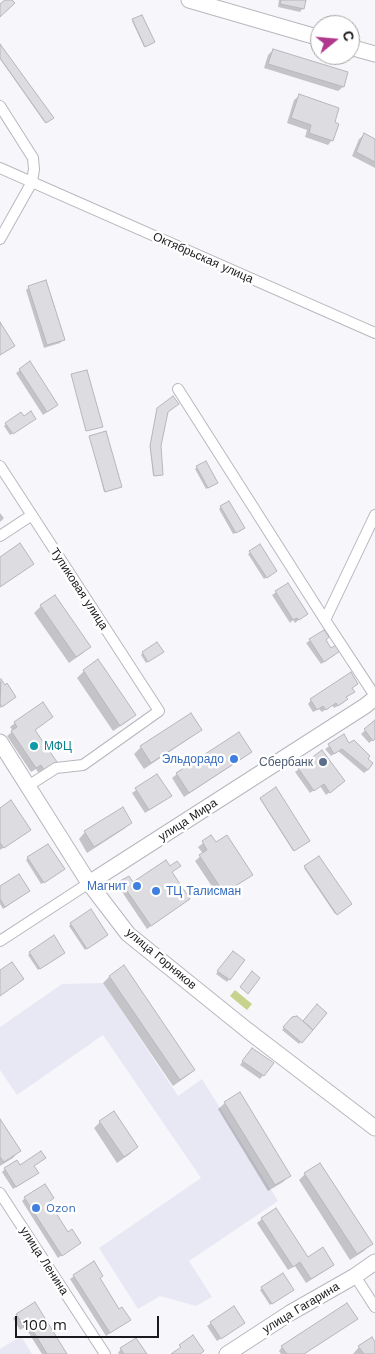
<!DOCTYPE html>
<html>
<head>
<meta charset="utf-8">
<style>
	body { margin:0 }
	#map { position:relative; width:375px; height:1354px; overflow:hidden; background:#f6f6fb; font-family:"Work Sans",sans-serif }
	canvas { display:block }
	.north { position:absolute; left:310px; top:15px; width:50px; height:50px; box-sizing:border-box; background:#fff; border:1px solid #a3a3a4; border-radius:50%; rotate:73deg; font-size:14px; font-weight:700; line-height:20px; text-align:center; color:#1a1a1c }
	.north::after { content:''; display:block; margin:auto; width:18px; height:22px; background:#b0388d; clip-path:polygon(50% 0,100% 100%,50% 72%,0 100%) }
	.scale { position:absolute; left:15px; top:1316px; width:144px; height:22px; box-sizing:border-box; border:2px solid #1a1a1c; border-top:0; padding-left:6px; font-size:15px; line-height:18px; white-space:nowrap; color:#1a1a1c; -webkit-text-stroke:4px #fff; paint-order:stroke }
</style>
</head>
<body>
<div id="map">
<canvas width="375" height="1354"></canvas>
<div class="north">С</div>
<div class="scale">100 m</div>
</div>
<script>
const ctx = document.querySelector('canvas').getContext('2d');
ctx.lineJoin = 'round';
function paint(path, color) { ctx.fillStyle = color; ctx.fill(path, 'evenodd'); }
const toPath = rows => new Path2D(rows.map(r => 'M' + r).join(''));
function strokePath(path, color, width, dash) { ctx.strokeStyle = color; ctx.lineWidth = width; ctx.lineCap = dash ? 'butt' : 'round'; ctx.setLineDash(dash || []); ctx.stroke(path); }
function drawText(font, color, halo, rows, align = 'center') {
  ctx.font = font + ' "Work Sans",sans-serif'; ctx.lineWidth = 5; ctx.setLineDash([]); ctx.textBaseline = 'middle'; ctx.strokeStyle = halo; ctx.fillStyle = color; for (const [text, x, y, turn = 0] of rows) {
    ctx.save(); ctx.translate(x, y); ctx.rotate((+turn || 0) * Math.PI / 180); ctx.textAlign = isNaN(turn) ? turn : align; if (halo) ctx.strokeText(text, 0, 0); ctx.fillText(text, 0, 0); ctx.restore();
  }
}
const built = toPath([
	[103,983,178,1096,202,1079,278,1201,189,1261,212,1297,196,1306,160,1296,138,1309,99,1248,201,1178,103,1035,17,1095,0,1070,0,1027,62,984],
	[21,1336,32,1354,0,1354,0,1349]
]);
const green = toPath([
	[235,990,252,1004,247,1010,230,996]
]);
const shadow = toPath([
	[279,0,305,0,303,8,300,12,278,7],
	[141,16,153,43,144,47,132,21],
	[0,46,51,119,45,123,0,59],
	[273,50,347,73,343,87,338,91,264,68,268,55],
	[299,96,333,123,332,140,328,145,305,137,307,130,287,123,294,100],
	[364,135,375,140,375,168,352,156,359,139],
	[29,287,64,339,60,343,44,348,26,290],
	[30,363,53,408,43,415,16,373],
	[72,375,100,427,86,431],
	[157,410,162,475,153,476,150,447],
	[23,418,32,421,10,435,4,426,6,424],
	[90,437,119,488,104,492],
	[197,467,214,485,206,489,195,469],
	[221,507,242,530,233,534,219,509],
	[0,513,4,518,0,522],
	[259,546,274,573,264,579,248,554],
	[288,584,306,614,295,623,293,620,290,623,272,595],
	[55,596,89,646,83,653,69,663,34,613,41,606],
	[324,631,324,640,335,655,321,664,306,643],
	[143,653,160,654,146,663,141,655],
	[84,671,134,715,128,721,113,731,77,678],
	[0,681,12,699,0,708],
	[351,688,350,695,345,698,343,703,334,708,332,705,322,712,319,709,313,712,308,704,311,700],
	[52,717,34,731,55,762,39,774,36,769,31,772,7,736,13,731,10,727,15,723],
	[375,722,375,740,374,739,369,743,361,734],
	[200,729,193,736,144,769,134,754,141,747],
	[344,736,349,745,366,760,368,770,364,773,338,751,331,756,325,749],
	[251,752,246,756,184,797,172,778,177,774],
	[322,752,340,785,326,795,320,786,310,793,295,772],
	[157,775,167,799,145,813,132,793],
	[276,789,309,840,293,851,260,799],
	[0,809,26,833,0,850],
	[131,823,124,829,87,853,79,839,85,832],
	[211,837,246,879,219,897,195,861,203,854,198,847],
	[28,858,61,871,41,884,26,860],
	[319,858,350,904,335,914,304,868],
	[170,868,170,873,189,899,147,929,118,886,121,882,133,884],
	[0,887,29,891,3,909,0,904],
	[71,924,104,937,85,950,69,926],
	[30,953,62,955,38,970,28,955],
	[231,954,243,960,227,982,216,974],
	[123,967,194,1070,187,1076,173,1086,103,983,109,977],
	[317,1006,325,1013,299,1044,282,1030,290,1021,303,1022],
	[249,1053,272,1064,260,1079,240,1065],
	[225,1103,290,1175,283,1182,268,1191,218,1109],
	[0,1122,19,1151,13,1158,0,1166],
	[100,1122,136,1147,130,1154,117,1163,94,1128],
	[20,1167,34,1176,13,1189,2,1172,5,1169],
	[305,1174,371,1244,364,1251,350,1260,299,1180],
	[25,1198,67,1233,80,1243,58,1258,22,1201],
	[262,1219,308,1259,332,1264,328,1269,306,1283,295,1266,288,1270,257,1223],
	[74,1276,98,1279,118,1310,129,1320,106,1336,70,1279],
	[262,1288,291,1291,270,1305,260,1290],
	[34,1304,66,1354,42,1354,25,1327,20,1330,13,1318],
	[234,1308,240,1326,217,1341,207,1326],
	[375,1344,375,1354,353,1354,359,1347],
	[282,1347,304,1354,281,1354,279,1351],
	[121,1349,145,1354,119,1354,118,1353]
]);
const building = toPath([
	[5,0,12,0,15,3,0,17,0,4,5,0],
	[281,0,306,0,304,9,280,4,281,0],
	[142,15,155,42,145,47,132,19,142,15],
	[0,44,54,118,46,123,0,58,0,44],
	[273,49,348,72,344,87,268,64,273,49],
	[299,94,339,108,335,122,339,124,333,141,309,133,311,125,291,118,299,94],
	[364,133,375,139,375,162,356,152,364,133],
	[46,280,65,340,47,345,28,286,46,280],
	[0,322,15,346,0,355,0,322],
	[30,361,58,405,47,412,19,369,30,361],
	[87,370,103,427,86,431,71,374,87,370],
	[173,396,179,404,168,412,161,446,163,475,154,476,150,446,157,408,173,396],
	[31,411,36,419,13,434,5,423,21,412,24,416,31,411],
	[106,431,122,487,105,492,89,436,106,431],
	[206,461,218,483,208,488,196,466,206,461],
	[229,501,245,528,236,533,220,506,229,501],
	[20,543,34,564,0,587,0,557,20,543],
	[260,544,277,571,267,578,249,551,260,544],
	[288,583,308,614,299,620,297,618,293,620,275,591,288,583],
	[55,595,91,647,76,657,40,605,55,595],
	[324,630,329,637,326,640,331,648,336,645,340,651,324,662,309,639,324,630],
	[157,642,164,652,148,662,142,652,157,642],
	[98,659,136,715,120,726,83,670,98,659],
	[351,672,358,684,352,688,355,692,346,697,348,699,338,706,336,703,326,710,323,706,317,710,310,699,351,672],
	[1,679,5,685,7,683,16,697,2,707,0,704,1,679],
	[43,702,53,717,35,730,57,762,44,770,41,765,36,768,11,731,17,727,14,722,43,702],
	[191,713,202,730,151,763,140,746,191,713],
	[375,720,375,739,373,741,364,729,375,720],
	[239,732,252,752,189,793,176,773,239,732],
	[344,734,349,743,354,740,370,756,368,759,373,763,368,770,342,749,334,754,328,744,344,734],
	[322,750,345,781,330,793,324,784,314,791,298,768,322,750],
	[157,774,172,796,149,810,135,788,157,774],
	[276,787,310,841,294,851,260,798,276,787],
	[11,800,31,830,4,848,0,843,0,808,11,800],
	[123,807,132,823,94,847,84,831,123,807],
	[211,835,216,842,227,835,253,875,224,893,199,855,207,850,202,841,211,835],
	[48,844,65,869,44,883,27,857,48,844],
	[319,856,352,904,337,915,304,866,319,856],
	[166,860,170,866,177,861,181,866,172,872,190,899,151,926,120,881,129,876,133,882,166,860],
	[19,874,30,891,5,907,0,899,0,886,19,874],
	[91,909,108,935,87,949,70,923,91,909],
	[54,935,65,953,40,969,29,952,54,935],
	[233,951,245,960,230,980,217,971,233,951],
	[12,962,24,979,0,996,0,970,12,962],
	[124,965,195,1070,180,1080,109,976,124,965],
	[252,971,260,978,248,994,240,987,252,971],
	[317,1004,327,1013,313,1030,303,1021,317,1004],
	[297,1016,313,1030,302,1043,283,1027,292,1017,297,1016],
	[252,1048,274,1063,264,1076,242,1061,252,1048],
	[240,1092,291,1176,275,1185,224,1102,240,1092],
	[114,1111,138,1147,124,1157,99,1121,114,1111],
	[0,1119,21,1151,4,1162,0,1157,0,1119],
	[41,1151,46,1158,34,1166,39,1173,16,1187,4,1168,17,1160,20,1165,41,1151],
	[320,1163,373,1244,357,1254,304,1173,320,1163],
	[45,1184,54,1198,49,1202,68,1232,72,1229,81,1243,62,1256,24,1197,45,1184],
	[276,1208,308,1257,323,1247,334,1265,311,1279,300,1262,293,1267,261,1218,276,1208],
	[94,1261,103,1276,100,1278,119,1309,122,1307,131,1320,110,1333,73,1275,94,1261],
	[283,1273,294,1290,272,1304,261,1287,283,1273],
	[35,1302,67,1354,47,1354,29,1324,24,1327,16,1314,35,1302],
	[347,1303,358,1319,304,1354,287,1354,281,1346,347,1303],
	[234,1306,245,1323,221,1339,210,1322,234,1306],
	[193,1335,204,1351,200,1354,171,1354,181,1347,179,1345,193,1335],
	[372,1337,375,1342,375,1354,364,1354,358,1346,372,1337],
	[136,1338,147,1354,124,1354,120,1348,136,1338]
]);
const street = toPath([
	[0,106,33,158,34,169,32,182,0,239],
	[0,168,375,333],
	[178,389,325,620,375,696],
	[0,466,159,711,83,765,56,768,28,786],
	[0,536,32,515],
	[325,620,375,515],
	[0,941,89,883],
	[0,1193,105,1354],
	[355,1276,375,1307]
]);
const secondary = toPath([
	[189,0,320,38],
	[350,47,375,54],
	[0,742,89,883,128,934,247,1030,375,1128],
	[89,883,365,706,375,698],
	[227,1354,290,1313,355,1276,375,1262]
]);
const markers = [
	[34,746,5,"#0f9aa8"],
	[234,759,5,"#3f7fe0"],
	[323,762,5,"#5c6f8a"],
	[137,886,5,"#3f7fe0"],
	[156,891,5,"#3f7fe0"],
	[36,1208,5,"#3f7fe0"]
];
const streetNames = [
	["Октябрьская улица",203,258,24],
	["Тупиковая улица",79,589,57],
	["улица Мира",188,820,-33],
	["улица Горняков",161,959,40],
	["улица Ленина",44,1261,57],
	["улица Гагарина",301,1308,-31]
];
const cultureNames = [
	["МФЦ",44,746]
];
const shopNames = [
	["Эльдорадо",224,759],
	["Магнит",127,886],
	["ТЦ Талисман",166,891,"left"],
	["Ozon",46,1208,"left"]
];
const serviceNames = [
	["Сбербанк",313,762]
];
paint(built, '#e8e8f5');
paint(green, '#c7d28c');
paint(shadow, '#0003');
paint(building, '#dcdce1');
strokePath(building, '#b6b6bc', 1);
strokePath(street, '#b7b7bd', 12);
strokePath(secondary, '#b7b7bd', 17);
strokePath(street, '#fff', 10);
strokePath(secondary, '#fff', 15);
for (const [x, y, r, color] of markers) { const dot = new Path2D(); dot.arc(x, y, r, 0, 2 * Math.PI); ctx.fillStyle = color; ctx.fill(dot); strokePath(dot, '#fff', 2); }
drawText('12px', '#1a1a1c', '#fff', streetNames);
drawText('12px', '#0d838f', '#fff', cultureNames, 'left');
drawText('12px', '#366cbe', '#fff', shopNames, 'right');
drawText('12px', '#4e5e75', '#fff', serviceNames, 'right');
</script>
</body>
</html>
